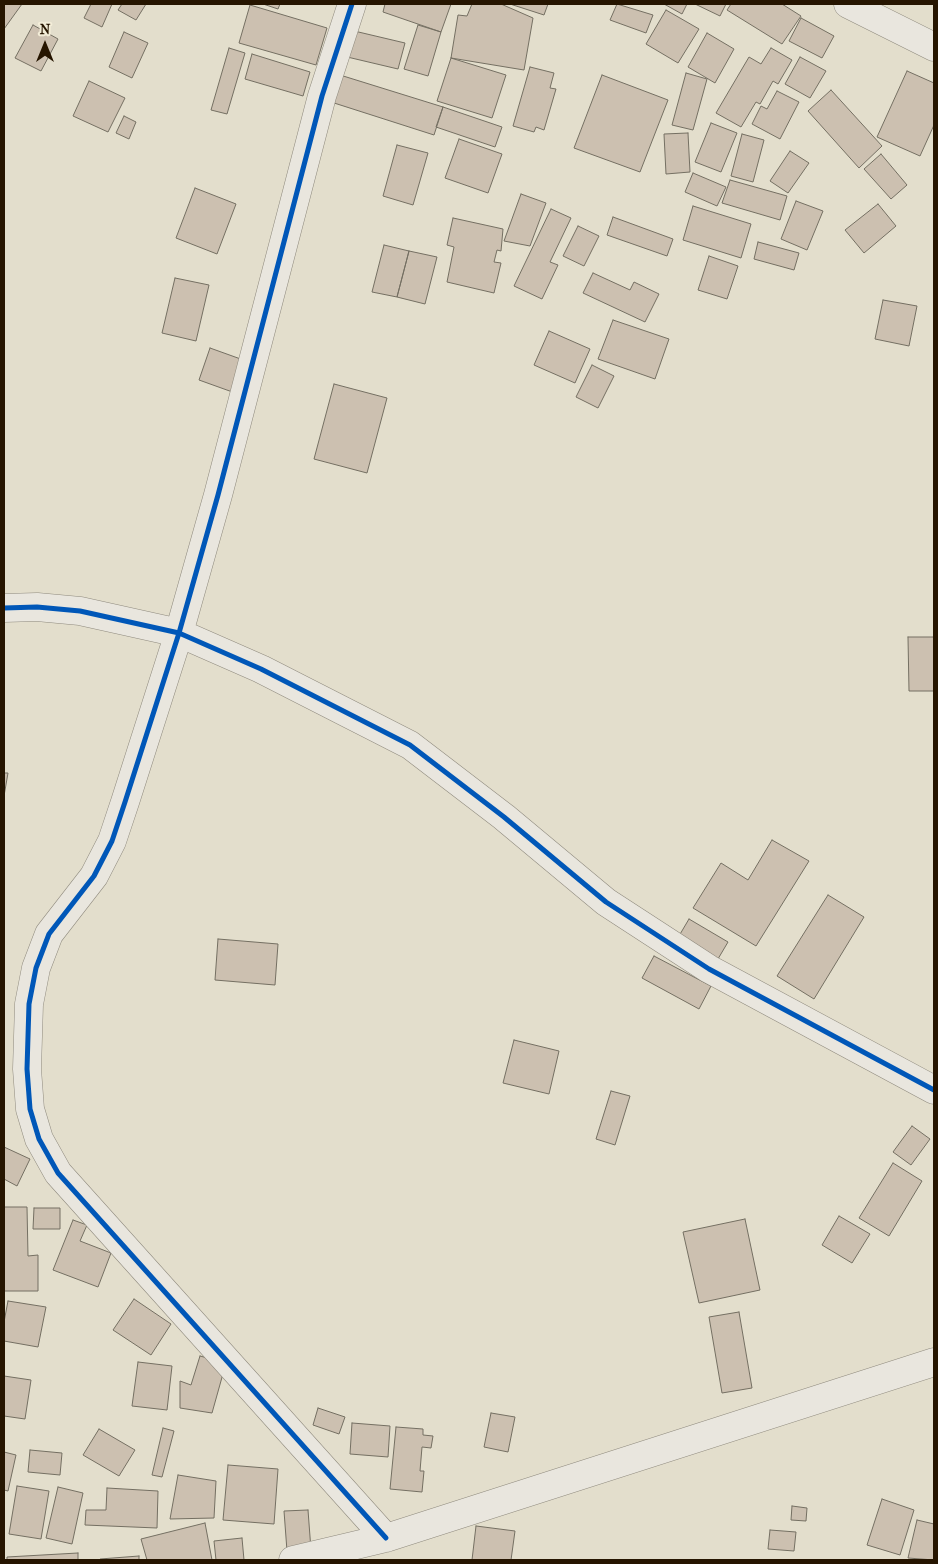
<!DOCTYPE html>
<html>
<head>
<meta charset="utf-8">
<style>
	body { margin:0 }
	#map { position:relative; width:938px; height:1564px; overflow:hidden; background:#e3decc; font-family:"IM FELL French Canon",serif }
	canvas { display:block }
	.frame { position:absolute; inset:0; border:5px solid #261500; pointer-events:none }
	.north { position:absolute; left:20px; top:20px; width:50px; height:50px; -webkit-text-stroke:4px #f3edd8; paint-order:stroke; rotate:0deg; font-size:14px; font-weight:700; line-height:20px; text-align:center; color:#261500 }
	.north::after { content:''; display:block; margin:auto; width:18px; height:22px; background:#261500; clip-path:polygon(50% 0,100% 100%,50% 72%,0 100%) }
</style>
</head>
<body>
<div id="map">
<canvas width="938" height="1564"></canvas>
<div class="frame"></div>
<div class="north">N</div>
</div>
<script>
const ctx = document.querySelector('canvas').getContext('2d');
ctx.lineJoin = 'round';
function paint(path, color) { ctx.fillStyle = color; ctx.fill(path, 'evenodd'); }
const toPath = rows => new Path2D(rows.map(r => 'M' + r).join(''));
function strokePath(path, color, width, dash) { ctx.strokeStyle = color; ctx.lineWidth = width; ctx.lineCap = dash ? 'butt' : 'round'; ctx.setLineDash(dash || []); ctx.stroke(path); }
const building = toPath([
	[4,4,22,4,4,29,4,4],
	[91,4,112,4,102,27,84,18,91,4],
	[122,4,146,4,136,20,118,10,122,4],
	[263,4,280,4,278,9,263,4],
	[385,4,451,4,441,32,383,12,385,4],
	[472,4,501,4,533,18,524,70,451,58,458,15,467,16,472,4],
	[510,4,548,4,544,15,510,4],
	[617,4,653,15,646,33,610,20,617,4],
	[664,4,687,4,682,14,664,4],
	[695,4,726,4,720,16,695,4],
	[731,4,782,4,801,16,782,44,727,10,731,4],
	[250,5,327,28,316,65,239,43,250,5],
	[666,10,699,29,678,63,646,44,666,10],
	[801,18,834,36,822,58,789,41,801,18],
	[33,25,58,39,41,71,15,58,33,25],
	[418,25,441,32,428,76,404,69,418,25],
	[350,30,405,43,398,69,343,56,350,30],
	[124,32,148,43,132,78,109,67,124,32],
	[707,33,734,49,715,83,688,67,707,33],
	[229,48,245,53,227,114,211,110,229,48],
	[771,48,792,60,778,84,773,81,760,104,756,102,741,127,716,113,749,57,761,64,771,48],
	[252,54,310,72,303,96,245,79,252,54],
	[800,57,826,71,810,98,785,84,800,57],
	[451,58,506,75,492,118,437,101,451,58],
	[530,67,554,73,550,88,556,89,544,130,536,127,534,132,513,126,530,67],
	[907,71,934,83,934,125,920,156,877,137,907,71],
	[686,73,707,79,693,130,672,125,686,73],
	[340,75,443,107,434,135,331,102,340,75],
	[602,75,668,100,640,172,574,148,602,75],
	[89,81,125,98,108,132,73,116,89,81],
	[831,90,882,146,859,168,808,111,831,90],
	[777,91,799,102,780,139,752,124,761,106,767,109,777,91],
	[443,107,502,127,495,147,436,127,443,107],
	[124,116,136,122,129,139,116,133,124,116],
	[711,123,737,133,721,172,695,162,711,123],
	[688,133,690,172,666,174,664,134,688,133],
	[742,134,764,140,753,182,731,176,742,134],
	[459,139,502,154,488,193,445,178,459,139],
	[397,145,428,153,413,205,383,196,397,145],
	[790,151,809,163,788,193,770,181,790,151],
	[881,154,907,185,891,199,864,169,881,154],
	[693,173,726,187,717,206,685,192,693,173],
	[730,180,787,196,780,220,722,203,730,180],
	[195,188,236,204,217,254,176,238,195,188],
	[521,194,546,203,530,246,504,241,521,194],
	[796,201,823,211,807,250,781,239,796,201],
	[878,204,896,226,864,253,845,230,878,204],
	[693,206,751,224,741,258,683,240,693,206],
	[551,209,571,218,550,262,558,265,542,299,514,286,551,209],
	[613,217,673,239,667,256,607,235,613,217],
	[453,218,503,229,501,251,497,250,494,262,501,263,494,293,447,282,454,247,447,245,453,218],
	[578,226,599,236,584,266,563,256,578,226],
	[758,242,799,253,794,270,754,259,758,242],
	[384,245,409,251,397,297,372,292,384,245],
	[409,251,437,257,425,304,397,297,409,251],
	[709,256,738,266,727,299,698,290,709,256],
	[593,273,630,290,634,282,659,294,645,322,583,293,593,273],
	[175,278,209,285,196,341,162,333,175,278],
	[883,300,917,306,909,346,875,339,883,300],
	[613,320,669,339,655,379,598,359,613,320],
	[549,331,590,349,575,383,534,365,549,331],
	[210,348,249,362,238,394,199,380,210,348],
	[592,365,614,376,598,408,576,397,592,365],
	[334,384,387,398,367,473,314,459,334,384],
	[908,637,934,637,934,691,909,691,908,637],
	[4,773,8,773,4,796,4,773],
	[772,840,809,861,756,946,693,908,721,863,748,880,772,840],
	[828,895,864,917,814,999,777,976,828,895],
	[689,919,728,942,715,964,676,941,689,919],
	[218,939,278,944,275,985,215,980,218,939],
	[654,956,711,986,699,1009,642,978,654,956],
	[514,1040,559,1051,549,1094,503,1083,514,1040],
	[611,1091,630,1096,615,1145,596,1139,611,1091],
	[912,1126,930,1139,911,1165,893,1152,912,1126],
	[4,1147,30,1159,17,1186,4,1179,4,1147],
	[893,1163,922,1181,889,1236,859,1218,893,1163],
	[4,1207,27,1207,28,1256,38,1255,38,1291,4,1291,4,1207],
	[34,1208,60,1208,60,1229,33,1229,34,1208],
	[839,1216,870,1234,852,1263,822,1245,839,1216],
	[745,1219,760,1290,699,1303,683,1232,745,1219],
	[73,1220,87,1225,80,1241,111,1253,98,1287,53,1270,73,1220],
	[134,1299,171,1324,151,1355,113,1330,134,1299],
	[8,1301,46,1307,38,1347,4,1341,4,1322,8,1301],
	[739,1312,752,1388,722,1393,709,1317,739,1312],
	[200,1356,226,1363,212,1413,180,1408,180,1381,191,1385,200,1356],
	[138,1362,172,1366,167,1410,132,1406,138,1362],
	[4,1376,31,1380,25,1419,4,1416,4,1376],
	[318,1408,345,1417,339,1434,313,1425,318,1408],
	[491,1413,515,1417,508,1452,484,1447,491,1413],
	[352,1423,390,1426,388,1457,350,1454,352,1423],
	[396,1427,423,1429,423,1435,433,1436,431,1448,422,1447,420,1471,424,1471,422,1492,390,1489,396,1427],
	[163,1428,174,1431,162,1477,152,1475,163,1428],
	[99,1429,135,1450,119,1476,83,1455,99,1429],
	[30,1450,62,1453,60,1475,28,1472,30,1450],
	[4,1452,16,1455,8,1491,4,1490,4,1452],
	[228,1465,278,1469,274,1524,223,1520,228,1465],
	[178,1475,216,1481,214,1518,170,1519,178,1475],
	[17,1486,49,1491,41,1539,9,1534,17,1486],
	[58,1487,83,1493,72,1544,46,1538,58,1487],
	[107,1488,158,1491,157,1528,85,1525,86,1510,106,1510,107,1488],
	[882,1499,914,1510,900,1555,867,1545,882,1499],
	[792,1506,807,1508,806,1521,791,1520,792,1506],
	[308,1510,311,1550,287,1551,284,1511,308,1510],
	[917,1520,934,1524,934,1560,908,1558,917,1520],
	[205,1523,212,1560,147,1560,141,1539,205,1523],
	[476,1526,515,1531,511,1560,472,1560,476,1526],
	[770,1530,796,1532,794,1551,768,1549,770,1530],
	[242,1538,244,1560,216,1560,214,1541,242,1538],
	[78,1553,78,1560,7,1560,7,1557,78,1553],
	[139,1556,139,1560,100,1560,100,1559,139,1556]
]);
const minor = toPath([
	[352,4,322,96,218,495,179,633,125,802,112,841,94,876,49,934,36,968,29,1004,27,1069,30,1109,39,1139,58,1173,386,1538],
	[848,4,934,47],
	[4,608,37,607,80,611,179,633,261,669,410,745,504,817,606,902,709,969,934,1090],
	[293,1560,386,1538,934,1362]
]);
const cycleway = toPath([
	[352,4,322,96,218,495,179,633,125,802,112,841,94,876,49,934,36,968,29,1004,27,1069,30,1109,39,1139,58,1173,386,1538],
	[4,608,37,607,80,611,179,633,261,669,410,745,504,817,606,902,709,969,934,1090]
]);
paint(building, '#ccc0b0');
strokePath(building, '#746f62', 1);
strokePath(minor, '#8f8a7e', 29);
strokePath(minor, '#e9e6de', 28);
strokePath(cycleway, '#0057b8', 5);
</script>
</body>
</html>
